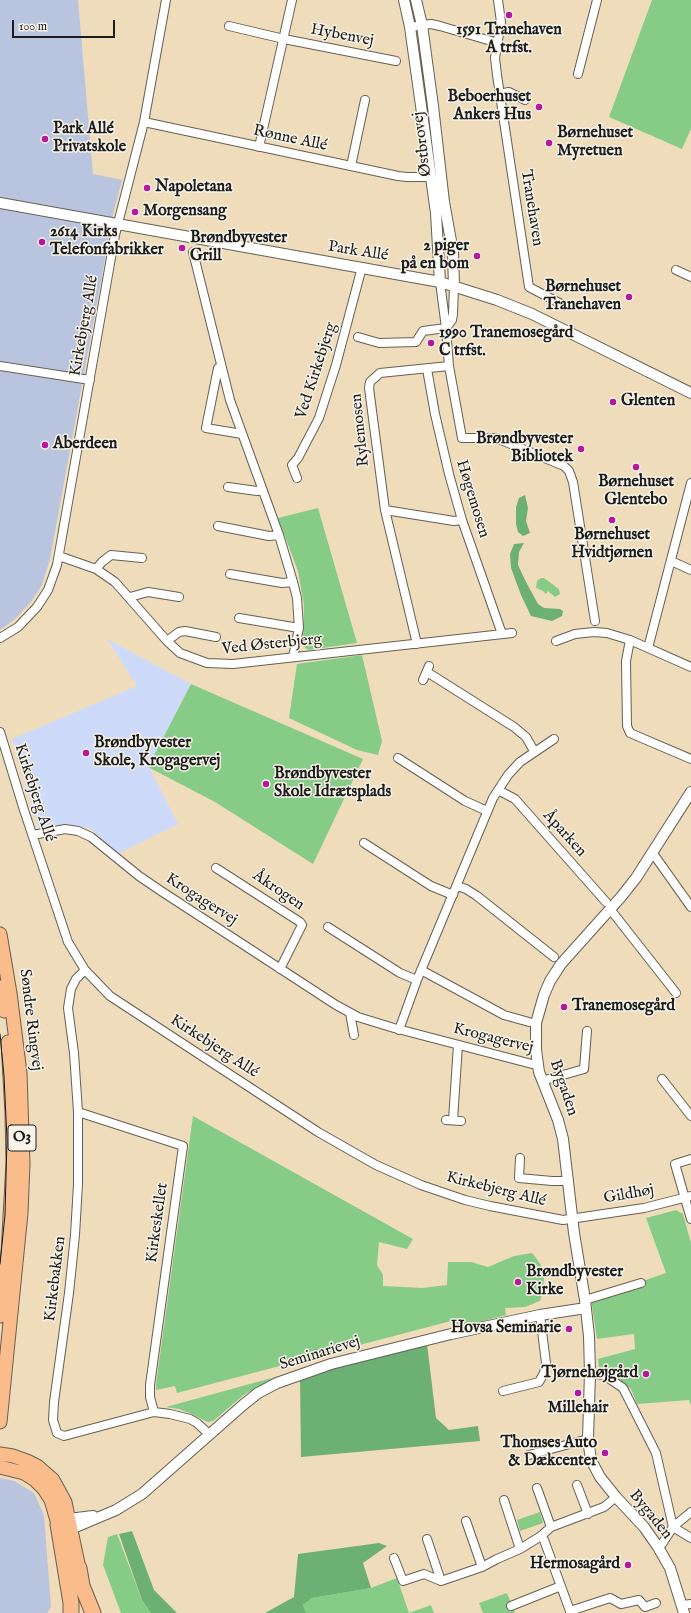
<!DOCTYPE html>
<html>
<head>
<meta charset="utf-8">
<style>
	body { margin:0 }
	#map { position:relative; width:691px; height:1613px; overflow:hidden; background:#efdcbb; font-family:"IM FELL English",serif }
	canvas { display:block }
	.scale { position:absolute; left:12px; top:20px; width:103px; height:18px; box-sizing:border-box; border:2px solid #1c1c1c; border-top:0; padding-left:5px; font-size:12px; line-height:14px; white-space:nowrap; color:#1c1c1c; -webkit-text-stroke:3px #f7f3e8; paint-order:stroke }
</style>
</head>
<body>
<div id="map">
<canvas width="691" height="1613"></canvas>
<div class="scale">100 m</div>
</div>
<script>
const ctx = document.querySelector('canvas').getContext('2d');
ctx.lineJoin = 'round';
function paint(path, color) { ctx.fillStyle = color; ctx.fill(path, 'evenodd'); }
const toPath = rows => new Path2D(rows.map(r => 'M' + r).join(''));
function strokePath(path, color, width, dash) { ctx.strokeStyle = color; ctx.lineWidth = width; ctx.lineCap = dash ? 'butt' : 'round'; ctx.setLineDash(dash || []); ctx.stroke(path); }
function drawText(font, color, halo, rows, align = 'center') {
  ctx.font = font + ' "IM FELL English",serif'; ctx.lineWidth = 3; ctx.setLineDash([]); ctx.textBaseline = 'middle'; ctx.strokeStyle = halo; ctx.fillStyle = color; for (const [text, x, y, turn = 0] of rows) {
    ctx.save(); ctx.translate(x, y); ctx.rotate((+turn || 0) * Math.PI / 180); ctx.textAlign = isNaN(turn) ? turn : align; if (halo) ctx.strokeText(text, 0, 0); ctx.fillText(text, 0, 0); ctx.restore();
  }
}
const built = toPath([
	[107,639,191,684,149,767,178,824,118,854,90,828,70,825,55,825,39,829,12,739,137,686]
]);
const industrial = toPath([
	[0,0,78,0,93,174,122,180,114,210,50,559,42,585,31,602,14,620,0,630],
	[0,1478,14,1481,34,1493,44,1515,51,1607,47,1613,0,1613]
]);
const green = toPath([
	[652,0,691,0,691,129,682,149,609,117],
	[318,508,357,643,308,650,303,646,304,605,298,571,278,518],
	[541,578,544,578,559,589,560,594,555,597,548,591,546,594,543,591,536,588,537,581],
	[362,655,382,741,378,755,357,750,289,718,297,664],
	[191,684,363,759,313,864,215,802,148,767],
	[193,1116,413,1239,407,1249,379,1242,377,1265,383,1275,383,1286,422,1288,447,1285,448,1262,471,1262,488,1267,514,1256,531,1253,533,1254,541,1265,544,1277,543,1291,540,1301,525,1307,505,1308,506,1315,452,1329,451,1321,177,1393,175,1386,156,1390,156,1384],
	[676,1210,683,1214,691,1243,691,1405,689,1400,637,1404,631,1389,599,1367,598,1359,635,1349,634,1334,597,1339,591,1299,666,1273,646,1218],
	[279,1376,245,1394,213,1421,208,1422,189,1413,179,1409,166,1407],
	[540,1512,543,1523,520,1531,517,1520],
	[117,1534,142,1600,151,1613,121,1613,103,1565,108,1537],
	[397,1578,409,1613,431,1605,434,1613,306,1613,303,1605,312,1598,371,1588],
	[507,1593,515,1613,483,1613,479,1603]
]);
const forest = toPath([
	[525,495,528,508,526,521,530,533,523,536,518,532,516,524,516,507,519,498],
	[524,543,519,552,518,565,526,582,538,604,544,608,560,609,563,611,562,616,552,621,531,616,521,595,511,568,510,554,514,544],
	[427,1344,436,1418,449,1430,478,1426,480,1441,301,1457,300,1379,333,1367],
	[132,1531,154,1590,177,1613,151,1613,142,1600,119,1534],
	[379,1543,387,1546,363,1563,371,1588,312,1598,303,1605,306,1613,265,1613,294,1597,298,1554]
]);
const minor = toPath([
	[498,0,501,22,495,58,497,75,529,287,565,306],
	[229,26,284,39,396,61],
	[410,27,431,24,440,26,498,43],
	[578,74,597,0],
	[499,94,509,92,525,100],
	[144,122,398,176,407,177,431,177],
	[259,147,292,0],
	[351,166,365,100],
	[193,252,230,400,279,535,293,582,297,598,299,628,293,657],
	[676,270,691,277],
	[440,282,446,328,449,366,462,438,496,438,564,466,569,471,573,482,595,621],
	[446,328,452,320,453,314,454,286],
	[358,337,379,343,416,342,423,331,446,328],
	[0,366,90,380],
	[221,366,218,368,206,428,242,434],
	[427,369,435,414,449,474,462,520,502,634],
	[297,478,292,465,298,458,319,418,336,365,362,267],
	[228,487,257,491,262,490],
	[385,510,454,521,462,520],
	[218,526,269,536,279,535],
	[59,556,96,569,115,582,167,641,180,653,207,663,233,664,512,633],
	[671,561,691,570],
	[96,569,102,562,111,555,142,558],
	[230,574,282,583,293,582],
	[130,597,148,592,179,597],
	[239,618,299,628],
	[0,638,18,627,37,607,48,590,57,565,115,235,144,122,166,0],
	[630,640,626,661,627,726,630,733,691,759],
	[167,641,179,632,185,631,216,637],
	[556,641,575,634,594,632,607,633,630,640,691,667],
	[417,644,385,510,369,388,370,382,380,373,449,366],
	[648,648,691,483],
	[427,672,514,727,526,737,534,751],
	[423,680,429,666],
	[0,732,24,810,68,942,85,970,110,996,318,1132,376,1165,421,1185,465,1200,490,1206,563,1220,644,1208,691,1196],
	[398,758,465,801,487,811],
	[498,790,515,799,606,902],
	[33,835,65,829,78,831,91,837,139,876,161,891,336,1005,358,1017,394,1028,532,1064,537,1064],
	[364,843,431,886,453,895],
	[652,852,691,907],
	[216,868,300,922,302,925,280,969],
	[457,886,466,889,477,896,554,957],
	[610,909,676,993],
	[328,927,400,973,417,980],
	[85,970,76,979,71,989,68,1008,74,1053,78,1112,78,1184,75,1235,69,1293,54,1402,53,1420,57,1433,64,1436,154,1412,170,1414,190,1419,197,1423,210,1435],
	[421,970,504,1015,529,1022],
	[350,1013,354,1035],
	[399,1030,417,980,493,798,508,775,520,762,554,739],
	[662,1079,691,1116],
	[542,1081,584,1069,587,1031],
	[78,1112,183,1146,150,1385,150,1397,154,1412],
	[446,1120,461,1121],
	[453,1120,458,1045],
	[520,1158,519,1178,552,1181,569,1181],
	[691,1159,675,1164,691,1219],
	[585,1300,641,1283],
	[590,1373,604,1375,623,1388,656,1453,673,1527],
	[503,1391,539,1382,544,1373,546,1363,540,1315],
	[529,1455,588,1439],
	[577,1485,588,1514],
	[537,1488,551,1527],
	[504,1500,520,1549],
	[466,1521,482,1567],
	[673,1527,691,1538],
	[541,1536,544,1540,570,1611,610,1598,621,1604,639,1600,645,1607,656,1603],
	[427,1539,441,1581],
	[658,1547,662,1544,673,1527,691,1512],
	[394,1558,403,1581,424,1574,441,1581,482,1567,497,1559,520,1549,541,1536,551,1527,604,1507,616,1497],
	[682,1605,691,1604],
	[511,1606,561,1586]
]);
const tertiary = toPath([
	[404,0,410,27,436,213,440,282],
	[416,0,422,25,433,106,444,202,453,252,454,286],
	[0,203,440,282,497,300,532,314,691,393],
	[69,1519,93,1516],
	[71,1529,116,1510,142,1494,243,1405,258,1393,277,1383,331,1364,451,1334,540,1315,586,1308],
	[684,1613,670,1568,658,1547,644,1527,616,1497,600,1477,591,1460,588,1439,590,1373,589,1336,585,1300,574,1233,563,1139,558,1120,539,1072,536,1050,536,1023,544,995,550,981,561,964,621,897,636,878,691,792]
]);
const primary = toPath([
	[0,934,10,993,20,1073,23,1164,21,1213,0,1422],
	[0,987,4,1011],
	[0,1316,8,1253,13,1163,12,1113,8,1042],
	[0,1454,13,1456,27,1461,37,1466,53,1480,65,1502,79,1568],
	[0,1467,24,1473,35,1480,44,1489,51,1500,58,1524]
]);
const motorway = toPath([
	[58,1524,71,1603,71,1613],
	[79,1568,82,1586,93,1613]
]);
const tram = toPath([
	[0,1034,4,1076,7,1139,5,1215,0,1264]
]);
const markers = [
	[509,15,4,"#b5179e"],
	[539,107,4,"#b5179e"],
	[45,139,4,"#b5179e"],
	[549,143,4,"#b5179e"],
	[147,188,4,"#b5179e"],
	[135,212,4,"#b5179e"],
	[42,242,4,"#b5179e"],
	[182,248,4,"#b5179e"],
	[477,256,4,"#b5179e"],
	[629,297,4,"#b5179e"],
	[431,343,4,"#b5179e"],
	[613,402,4,"#b5179e"],
	[45,445,4,"#b5179e"],
	[581,449,4,"#b5179e"],
	[636,467,4,"#b5179e"],
	[612,520,4,"#b5179e"],
	[86,753,4,"#b5179e"],
	[266,784,4,"#b5179e"],
	[564,1007,4,"#b5179e"],
	[518,1282,4,"#b5179e"],
	[569,1329,4,"#b5179e"],
	[646,1374,4,"#b5179e"],
	[578,1393,4,"#b5179e"],
	[605,1453,4,"#b5179e"],
	[628,1565,4,"#b5179e"]
];
const shields = [
	[22,1138,28]
];
const shieldNames = [
	["O3",22,1138]
];
const poiNames = [
	["1591 Tranehaven",509,31,"center"],
	["A trfst.",509,49,"center"],
	["Beboerhuset",531,98,"right"],
	["Ankers Hus",531,116,"right"],
	["Park Allé",53,130],
	["Privatskole",53,148],
	["Børnehuset",557,134],
	["Myretuen",557,152],
	["Napoletana",155,188],
	["Morgensang",143,212],
	["2614 Kirks",50,233],
	["Telefonfabrikker",50,251],
	["Brøndbyvester",190,239],
	["Grill",190,257],
	["2 piger",469,247,"right"],
	["på en bom",469,265,"right"],
	["Børnehuset",621,288,"right"],
	["Tranehaven",621,306,"right"],
	["1990 Tranemosegård",439,334],
	["C trfst.",439,352],
	["Glenten",621,402],
	["Brøndbyvester",573,440,"right"],
	["Bibliotek",573,458,"right"],
	["Aberdeen",53,445],
	["Børnehuset",636,483,"center"],
	["Glentebo",636,501,"center"],
	["Børnehuset",612,536,"center"],
	["Hvidtjørnen",612,554,"center"],
	["Brøndbyvester",94,744],
	["Skole, Krogagervej",94,762],
	["Brøndbyvester",274,775],
	["Skole Idrætsplads",274,793],
	["Tranemosegård",572,1007],
	["Brøndbyvester",526,1273],
	["Kirke",526,1291],
	["Hovsa Seminarie",561,1329,"right"],
	["Tjørnehøjgård",638,1374,"right"],
	["Millehair",578,1409,"center"],
	["Thomses Auto",597,1444,"right"],
	["& Dækcenter",597,1462,"right"],
	["Hermosagård",620,1565,"right"]
];
const streetNames = [
	["Hybenvej",342,36,11],
	["Rønne Allé",290,139,12],
	["Østbrovej",423,144,-97],
	["Tranehaven",531,208,81],
	["Park Allé",358,252,9],
	["Kirkebjerg Allé",85,326,-80],
	["Ved Kirkebjerg",317,371,-72],
	["Rylemosen",361,430,-96],
	["Høgemosen",472,499,73],
	["Ved Østerbjerg",272,645,-6],
	["Kirkebjerg Allé",34,793,72],
	["Åparken",564,834,48],
	["Åkrogen",278,891,34],
	["Krogagervej",201,900,33],
	["Søndre Ringvej",30,1020,83],
	["Krogagervej",493,1039,14],
	["Kirkebjerg Allé",214,1047,33],
	["Bygaden",563,1088,71],
	["Kirkebjerg Allé",496,1190,14],
	["Gildhøj",629,1195,-10],
	["Kirkeskellet",158,1223,-82],
	["Kirkebakken",56,1279,-83],
	["Seminarievej",320,1354,-17],
	["Bygaden",650,1515,51]
];
paint(built, '#cedafa');
paint(industrial, '#b9c4de');
paint(green, '#87cc86');
paint(forest, '#6db073');
strokePath(minor, '#665f54', 10);
strokePath(tertiary, '#665f54', 12);
strokePath(primary, '#665f54', 15);
strokePath(motorway, '#665f54', 17);
strokePath(minor, '#fff', 8);
strokePath(tertiary, '#fff', 10);
strokePath(primary, '#f9bc8a', 13);
strokePath(motorway, '#f9bc8a', 15);
strokePath(tram, '#1c1c1c', 1);
for (const [x, y, r, color] of markers) { const dot = new Path2D(); dot.arc(x, y, r, 0, 2 * Math.PI); ctx.fillStyle = color; ctx.fill(dot); strokePath(dot, '#f7f3e8', 1.5); }
for (const [x, y, w] of shields) { const box = new Path2D(); box.roundRect(x - w / 2, y - 13, w, 26, 3); ctx.fillStyle = '#f7f3e8'; ctx.fill(box); strokePath(box, '#1c1c1c', 1); }
drawText('bold 15px', '#1c1c1c', null, shieldNames);
drawText('bold 16px', '#1c1c1c', '#f7f3e8', poiNames, 'left');
drawText('16px', '#1c1c1c', '#f7f3e8', streetNames);
</script>
</body>
</html>
